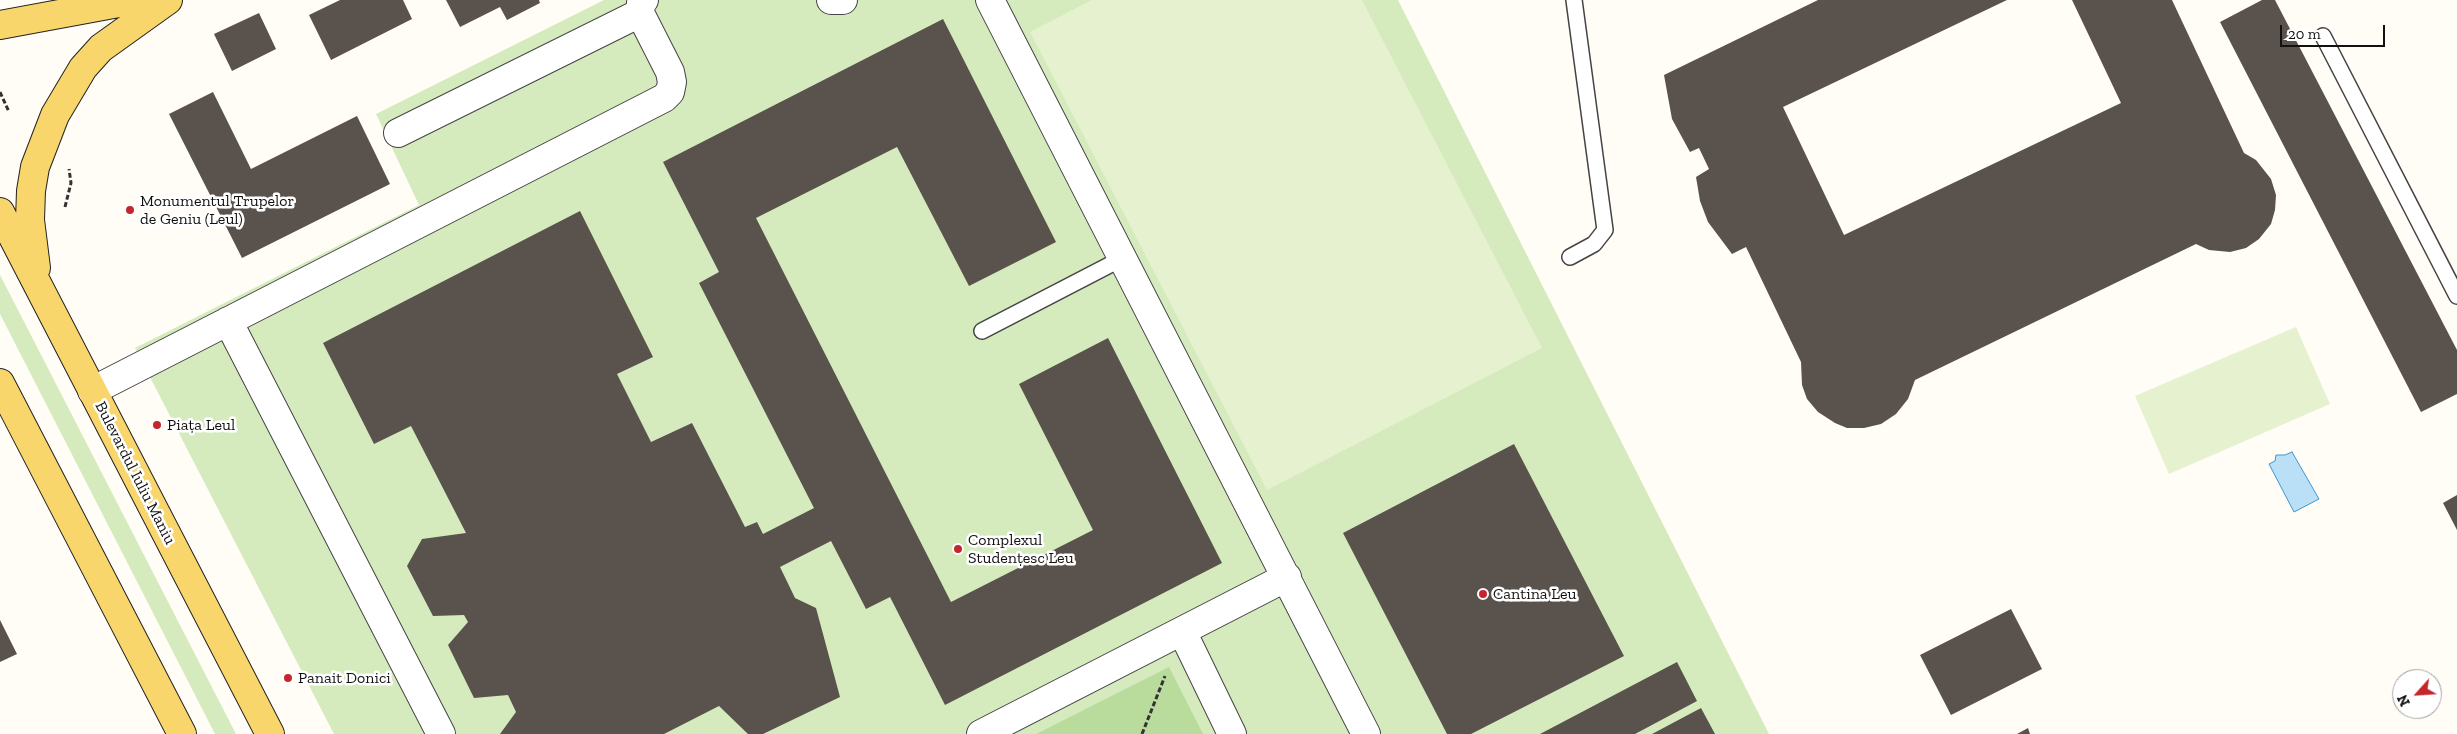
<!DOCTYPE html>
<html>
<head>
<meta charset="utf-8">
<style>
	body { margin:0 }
	#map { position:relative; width:2457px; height:734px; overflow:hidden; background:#fffdf5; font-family:"Zilla Slab",serif }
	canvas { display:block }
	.north { position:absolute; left:2392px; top:669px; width:50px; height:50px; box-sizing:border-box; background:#fff; border:1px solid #a0a0a0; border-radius:50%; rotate:244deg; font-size:14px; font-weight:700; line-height:20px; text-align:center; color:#111 }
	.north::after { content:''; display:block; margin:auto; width:18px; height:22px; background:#c4262e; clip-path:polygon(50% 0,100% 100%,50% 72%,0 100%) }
	.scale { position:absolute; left:2280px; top:25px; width:105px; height:22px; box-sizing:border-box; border:2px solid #111; border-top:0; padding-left:6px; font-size:15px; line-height:18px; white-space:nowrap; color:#111; -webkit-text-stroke:4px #fff; paint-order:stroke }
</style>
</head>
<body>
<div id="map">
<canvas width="2457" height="734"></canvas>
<div class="north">N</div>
<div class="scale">20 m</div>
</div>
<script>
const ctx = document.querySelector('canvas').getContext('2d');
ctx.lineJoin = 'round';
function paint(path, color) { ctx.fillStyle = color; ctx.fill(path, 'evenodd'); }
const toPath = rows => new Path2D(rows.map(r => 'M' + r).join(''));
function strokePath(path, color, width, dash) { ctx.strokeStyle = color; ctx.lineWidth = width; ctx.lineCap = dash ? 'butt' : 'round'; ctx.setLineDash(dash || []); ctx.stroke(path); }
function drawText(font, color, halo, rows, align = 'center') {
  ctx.font = font + ' "Zilla Slab",serif'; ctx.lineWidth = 5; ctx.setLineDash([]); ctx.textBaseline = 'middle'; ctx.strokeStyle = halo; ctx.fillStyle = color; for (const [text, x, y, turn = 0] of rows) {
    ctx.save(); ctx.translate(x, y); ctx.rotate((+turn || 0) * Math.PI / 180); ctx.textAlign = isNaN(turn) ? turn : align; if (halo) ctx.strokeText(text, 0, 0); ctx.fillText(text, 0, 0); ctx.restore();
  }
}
const green = toPath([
	[604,0,1398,0,1769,734,334,734,135,348,419,205,376,114],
	[0,275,236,734,215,734,0,314]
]);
const forest = toPath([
	[1169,667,1203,734,1036,734]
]);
const pitch = toPath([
	[1092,0,1362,0,1542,348,1267,490,1030,32],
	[2296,327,2330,404,2169,474,2135,396]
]);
const water = toPath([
	[2292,452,2319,499,2294,512,2269,464,2275,461,2276,455,2285,455,2292,452]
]);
const building = toPath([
	[340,0,403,0,412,19,331,60,309,15],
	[446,0,539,0,540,3,507,20,500,7,460,27],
	[1818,0,2007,0,1783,107,1844,235,2121,103,2072,0,2172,0,2244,153,2256,160,2271,179,2276,195,2275,210,2271,224,2259,239,2246,248,2230,252,2209,250,2196,244,1915,380,1908,399,1896,414,1881,424,1864,428,1847,428,1835,423,1818,412,1807,399,1802,385,1801,362,1746,247,1732,254,1708,222,1700,201,1696,177,1709,169,1699,148,1690,152,1672,119,1664,75],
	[2262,0,2275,0,2457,350,2457,394,2421,412,2220,22],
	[259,13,276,49,232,71,214,34],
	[943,19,1056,242,969,286,897,147,756,218,951,602,1093,530,1019,384,1108,338,1222,563,945,705,890,597,866,609,831,541,780,567,795,598,816,608,840,697,763,734,748,734,719,706,664,734,500,734,516,712,508,695,474,698,448,645,468,622,464,615,433,616,407,566,422,539,466,533,411,426,374,444,323,343,580,211,653,357,617,374,651,442,692,423,745,527,757,522,763,534,814,508,699,283,719,272,663,162],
	[213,92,251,169,357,116,390,184,242,258,169,114],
	[1514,444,1624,656,1471,734,1447,734,1343,533],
	[2457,495,2457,530,2443,503],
	[2011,609,2042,669,1951,715,1920,655],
	[0,620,17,654,0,662],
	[1677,662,1697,701,1635,734,1540,734],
	[1701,708,1715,734,1652,734],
	[2028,728,2030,734,2017,734]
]);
const path = toPath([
	[0,92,9,112],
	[65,207,71,183,69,169],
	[1142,734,1165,676]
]);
const lane = toPath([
	[2323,36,2457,296],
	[1570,257,1594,244,1605,230,1574,0],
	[982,331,1123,258]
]);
const street = toPath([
	[831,0,843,0],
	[990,0,1366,734],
	[398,133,640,13],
	[228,321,441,734],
	[92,391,664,98,670,92,672,82,670,72,640,13,641,3,644,0],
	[1182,631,1232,734],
	[981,734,1287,577]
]);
const primary = toPath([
	[0,25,135,0],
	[0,212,270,734],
	[36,268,30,220,31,191,35,167,55,115,83,68,101,48,168,0],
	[0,383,182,734]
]);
const markers = [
	[130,210,5,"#c4262e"],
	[157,425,5,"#c4262e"],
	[958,549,5,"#c4262e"],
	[1483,594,5,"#c4262e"],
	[288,678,5,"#c4262e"]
];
const poiNames = [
	["Monumentul Trupelor",140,201],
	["de Geniu (Leul)",140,219],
	["Piața Leul",167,425],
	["Complexul",968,540],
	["Studențesc Leu",968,558],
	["Cantina Leu",1493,594],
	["Panait Donici",298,678]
];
const streetNames = [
	["Bulevardul Iuliu Maniu",135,473,63]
];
paint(green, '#d5ebbd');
paint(forest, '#b9dc9c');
paint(pitch, '#e6f2cf');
paint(water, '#b9e0f7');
strokePath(water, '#3f96cf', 1);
paint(building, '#5a524d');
strokePath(lane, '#444', 18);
strokePath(street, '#444', 30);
strokePath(primary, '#222', 30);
strokePath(path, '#333', 3, [5, 2.5]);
strokePath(lane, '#fff', 15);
strokePath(street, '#fff', 28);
strokePath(primary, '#f9d66b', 28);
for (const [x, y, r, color] of markers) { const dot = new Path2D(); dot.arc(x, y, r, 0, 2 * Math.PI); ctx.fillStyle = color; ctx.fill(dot); strokePath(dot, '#fff', 2); }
drawText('16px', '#111', '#fff', poiNames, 'left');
drawText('16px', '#111', '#fff', streetNames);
</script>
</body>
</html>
